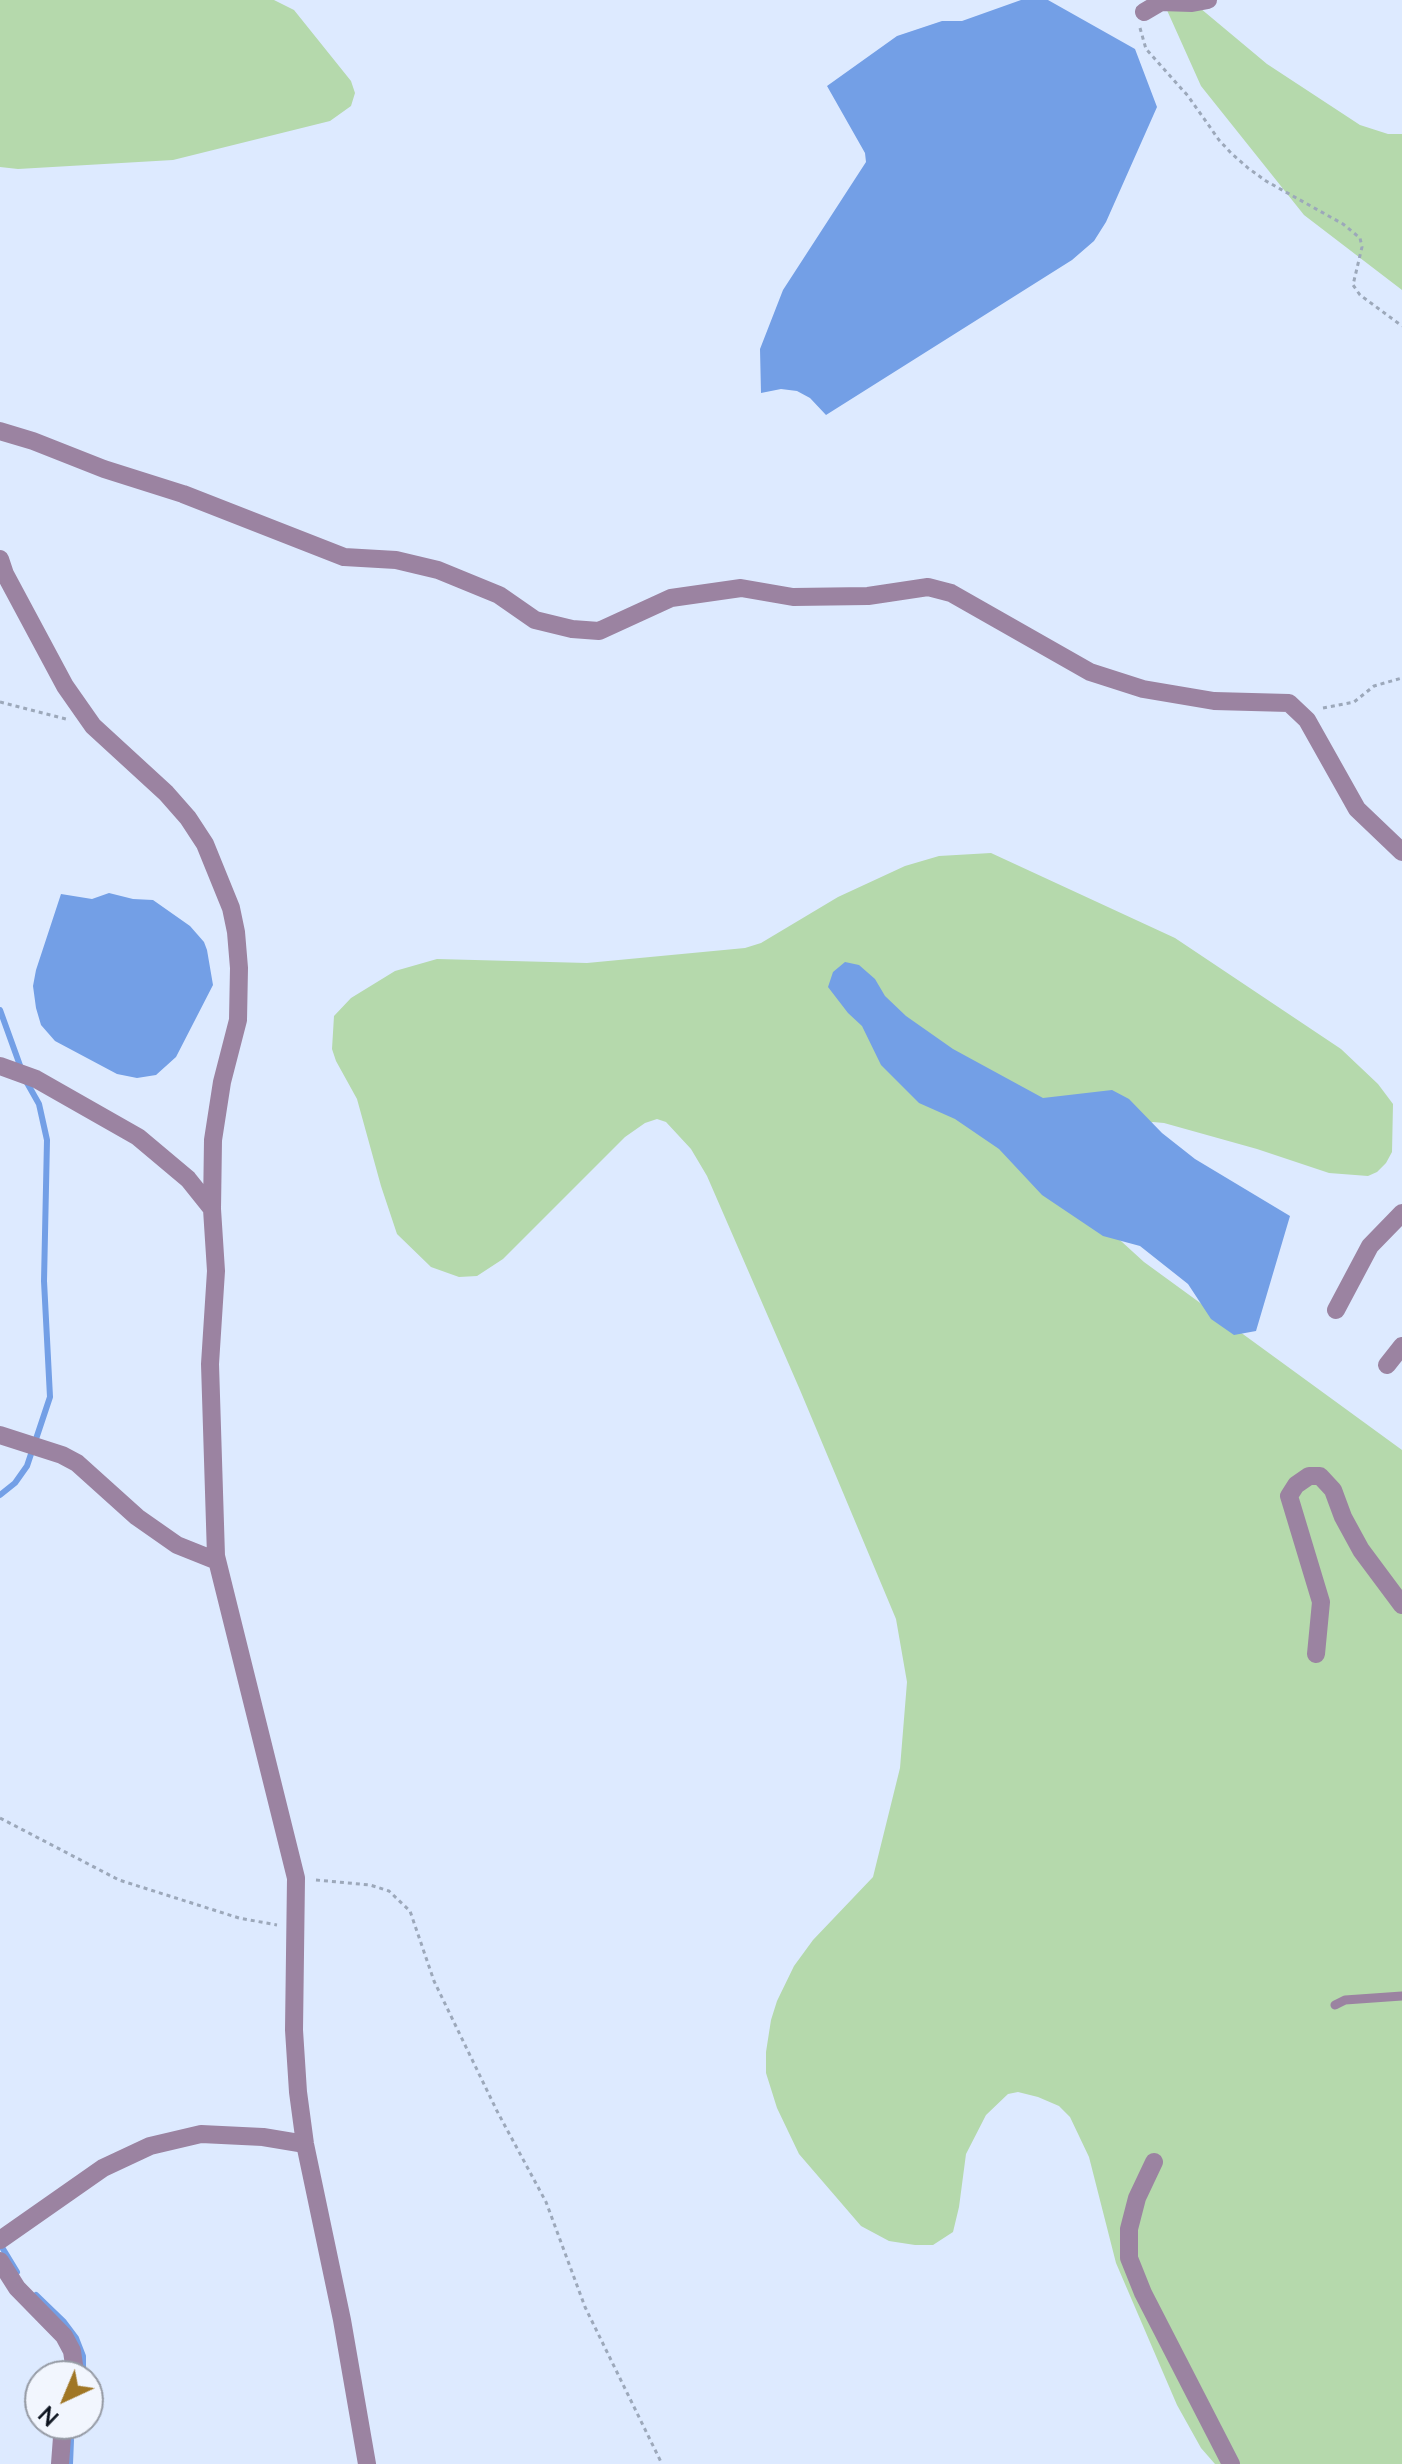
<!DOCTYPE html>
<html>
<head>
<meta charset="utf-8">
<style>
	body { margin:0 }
	#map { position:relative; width:1402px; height:2464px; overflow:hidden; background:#ddeaff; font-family:Lato,sans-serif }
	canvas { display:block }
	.north { position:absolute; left:24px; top:2360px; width:80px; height:80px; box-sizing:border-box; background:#f2f6fe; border:2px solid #959aa4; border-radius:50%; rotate:224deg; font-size:22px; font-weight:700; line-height:32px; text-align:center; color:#0a111d }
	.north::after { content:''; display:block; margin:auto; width:28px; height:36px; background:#a07625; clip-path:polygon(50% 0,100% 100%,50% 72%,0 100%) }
</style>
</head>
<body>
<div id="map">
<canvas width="1402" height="2464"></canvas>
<div class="north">N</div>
</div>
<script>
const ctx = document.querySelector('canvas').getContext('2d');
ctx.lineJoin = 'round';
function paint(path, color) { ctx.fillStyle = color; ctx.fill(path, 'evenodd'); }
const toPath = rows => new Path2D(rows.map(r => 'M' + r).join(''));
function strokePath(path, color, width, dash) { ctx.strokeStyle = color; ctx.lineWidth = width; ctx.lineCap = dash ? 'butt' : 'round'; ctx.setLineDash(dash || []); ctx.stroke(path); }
const green = toPath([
	[0,0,274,0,294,10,351,81,355,93,351,106,330,121,173,160,18,169,0,167],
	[1194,3,1267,64,1360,125,1388,134,1402,134,1402,290,1304,215,1201,86,1166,8],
	[991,853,1175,938,1341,1049,1378,1084,1393,1104,1392,1152,1386,1163,1377,1172,1368,1176,1329,1173,1257,1149,1164,1123,1153,1122,1141,1127,1099,1221,1144,1262,1402,1450,1402,2464,1215,2464,1201,2448,1177,2405,1116,2263,1089,2157,1070,2117,1059,2106,1038,2097,1018,2092,1008,2094,986,2115,966,2154,959,2207,953,2232,933,2245,915,2245,889,2241,861,2226,799,2154,777,2108,766,2073,766,2052,771,2020,777,2001,794,1966,813,1940,873,1877,900,1768,907,1682,896,1619,800,1390,707,1176,691,1149,666,1122,657,1119,645,1123,625,1137,503,1259,477,1276,459,1277,431,1267,397,1234,381,1186,357,1099,336,1061,332,1049,334,1016,351,998,395,971,437,959,587,963,745,948,761,943,838,897,905,866,939,856]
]);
const water = toPath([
	[1021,0,1048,0,1135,49,1157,107,1106,222,1094,241,1072,260,826,415,810,398,797,391,781,389,761,393,760,349,783,290,866,162,865,153,827,86,897,36,942,21,962,21],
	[109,893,133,899,153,900,190,926,204,942,207,950,213,985,176,1057,156,1075,137,1078,117,1074,55,1041,41,1025,36,1008,33,986,36,970,61,894,92,899],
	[845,962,859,965,875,979,885,996,906,1016,953,1049,1043,1098,1112,1090,1129,1099,1162,1133,1195,1159,1290,1216,1256,1331,1234,1335,1211,1319,1188,1284,1140,1246,1103,1236,1042,1195,999,1149,955,1119,919,1103,881,1065,862,1026,848,1013,828,987,833,972]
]);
const stream = toPath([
	[0,1010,22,1071],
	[0,1495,15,1483,27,1466,50,1397,44,1281,47,1140,39,1104,26,1081],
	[0,2244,17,2272],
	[36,2295,64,2322,76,2338,83,2356,83,2376],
	[70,2464,71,2440]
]);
const path = toPath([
	[1140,28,1146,49,1188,96,1219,140,1231,153,1248,168,1266,181,1343,224,1360,238,1362,247,1353,285,1360,295,1402,326],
	[0,702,66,719],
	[1323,708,1354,702,1374,686,1402,678],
	[0,1818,119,1880,239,1918,277,1925],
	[316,1880,370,1885,389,1891,410,1911,434,1981,497,2111,546,2202,585,2307,662,2464]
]);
const service = toPath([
	[1335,2005,1345,2000,1402,1996]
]);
const minor = toPath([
	[1144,12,1161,2,1192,3,1208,0],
	[0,431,33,441,104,469,183,494,344,557,396,560,438,570,499,595,535,620,572,629,599,631,671,598,741,588,793,597,868,596,928,587,951,593,1090,672,1143,689,1214,701,1289,703,1307,720,1357,809,1402,852],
	[0,559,5,574,65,686,93,726,166,793,188,818,205,844,231,908,236,932,239,968,238,1020,222,1082,213,1140,212,1209,216,1271,210,1364,216,1556,296,1878,294,2030,298,2092,305,2144,342,2320,367,2464],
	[0,1066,36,1079,138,1137,188,1179,212,1209],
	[1336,1310,1370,1246,1402,1213],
	[1387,1365,1402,1346],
	[0,1435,62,1455,77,1463,137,1517,177,1545,217,1561],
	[1316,1654,1321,1602,1289,1496,1296,1485,1309,1476,1320,1476,1333,1490,1343,1517,1361,1550,1402,1605],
	[1154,2162,1137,2198,1129,2229,1129,2258,1143,2293,1231,2464],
	[0,2240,103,2168,150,2146,201,2134,263,2137,305,2144],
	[0,2261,17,2288,64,2336,72,2351,74,2365,71,2376],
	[60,2464,63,2424]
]);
paint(green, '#b5d9ac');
paint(water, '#739fe6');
strokePath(stream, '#739fe6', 6);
strokePath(path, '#9ca8ba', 3, [4, 4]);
strokePath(service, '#9b83a1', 9);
strokePath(minor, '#9b83a1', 18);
</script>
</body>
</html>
